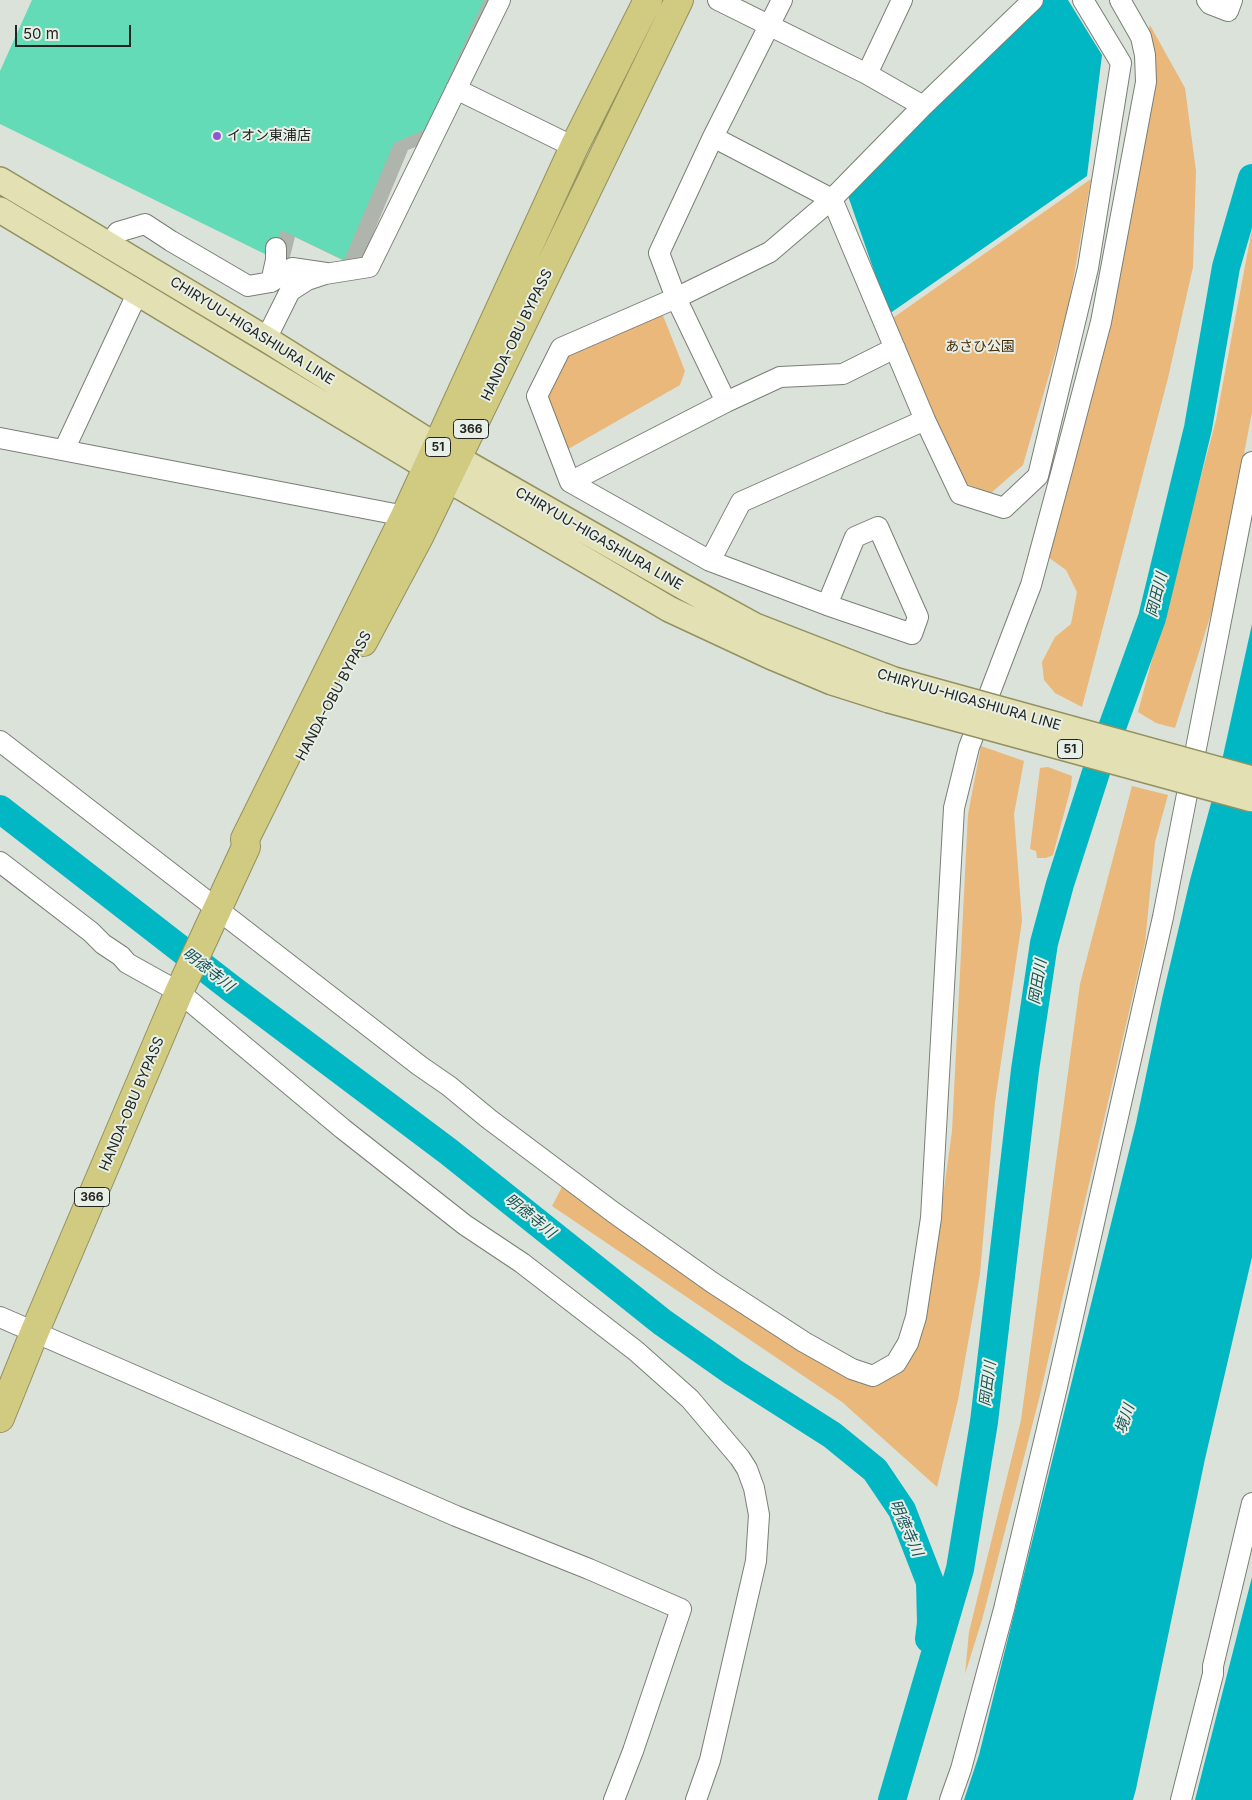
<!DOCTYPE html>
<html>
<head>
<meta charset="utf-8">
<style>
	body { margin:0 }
	#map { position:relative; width:1252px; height:1800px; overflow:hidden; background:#dbe2d9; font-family:Inter,sans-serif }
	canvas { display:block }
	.scale { position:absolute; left:15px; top:25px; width:116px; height:22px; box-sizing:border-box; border:2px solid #222421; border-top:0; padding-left:6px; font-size:15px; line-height:18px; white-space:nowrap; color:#222421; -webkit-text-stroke:4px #e8efe6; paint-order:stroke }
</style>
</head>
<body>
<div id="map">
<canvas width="1252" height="1800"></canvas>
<div class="scale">50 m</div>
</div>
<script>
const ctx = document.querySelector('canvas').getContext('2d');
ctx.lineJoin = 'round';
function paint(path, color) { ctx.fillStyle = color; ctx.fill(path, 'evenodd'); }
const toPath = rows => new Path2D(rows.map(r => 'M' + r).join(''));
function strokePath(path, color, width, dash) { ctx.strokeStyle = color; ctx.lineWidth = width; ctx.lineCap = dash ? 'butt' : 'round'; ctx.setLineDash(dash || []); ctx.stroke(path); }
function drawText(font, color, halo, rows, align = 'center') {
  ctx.font = font + ' Inter,"Noto Sans JP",sans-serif'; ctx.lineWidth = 4; ctx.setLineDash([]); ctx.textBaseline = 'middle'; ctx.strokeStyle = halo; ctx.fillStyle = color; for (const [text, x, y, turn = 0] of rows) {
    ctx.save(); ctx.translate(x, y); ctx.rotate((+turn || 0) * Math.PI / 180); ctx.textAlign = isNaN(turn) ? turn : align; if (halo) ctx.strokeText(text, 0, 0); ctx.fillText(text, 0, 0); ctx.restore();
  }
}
const green = toPath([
	[1150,25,1185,88,1196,171,1193,267,1168,378,1082,707,1055,693,1044,680,1042,662,1055,637,1071,624,1077,592,1066,570,1044,554],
	[1091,179,1068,309,1023,465,991,493,950,478,890,320],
	[1252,229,1252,412,1217,595,1175,728,1156,723,1138,712,1216,420],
	[656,298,685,371,680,385,563,452,537,396,561,348],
	[981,746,1024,761,1014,814,1022,921,995,1102,980,1274,958,1400,937,1487,842,1402,552,1206,563,1185,852,1369,896,1363,934,1262,952,1131,968,814],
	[1048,767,1072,776,1071,787,1053,855,1046,858,1037,858,1036,851,1030,849,1040,768],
	[1132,786,1168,795,1155,842,1145,943,1039,1399,982,1620,965,1674,969,1632,1021,1420,1080,984]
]);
const water = toPath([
	[1029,0,1068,0,1102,55,1087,176,889,314,847,193],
	[1252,624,1252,1257,1205,1459,1136,1789,1133,1800,964,1800,979,1755,1136,1123,1162,999,1190,880,1219,774],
	[1252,1577,1252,1800,1195,1800]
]);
const shadow = toPath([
	[33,0,502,0,440,137,408,150,359,268,295,237,288,265,0,123,0,74]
]);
const river = toPath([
	[0,809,232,989,449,1152,662,1322,733,1372,832,1435,875,1470,902,1510,930,1582,931,1623,929,1639],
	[892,1800,960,1569,984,1422,1025,1070,1044,943,1060,884,1098,766,1152,618,1198,428,1226,267,1252,178]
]);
const building = toPath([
	[32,0,484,0,426,129,394,143,344,260,281,230,273,258,0,124,0,71]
]);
const minor = toPath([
	[718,0,867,74,923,106],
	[1207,0,1210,4,1228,11,1232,0],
	[867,74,902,0],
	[456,89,574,147],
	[713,137,832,199,925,420,960,494,1004,508,1038,476,1088,268,1121,63,1083,0],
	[108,246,118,232,145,224,171,241,248,286,271,282,292,268,326,273],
	[271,282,276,260,276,248],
	[266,339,290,291,307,280,325,274,369,267,500,0],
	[726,402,676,298,659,253,713,137,782,0],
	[0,438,405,516],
	[64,450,137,294],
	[570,482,726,402,780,377,843,374,895,348],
	[710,561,741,502,925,420],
	[827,605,855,537,878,527,918,617,912,634,827,605,710,561,570,482,537,396,561,348,676,298,770,252,832,199,923,106,1033,0],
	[0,741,420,1066,449,1086,489,1119,613,1212,713,1283,804,1342,852,1369,873,1376,896,1363,908,1343,916,1317,931,1218,954,808,969,747,1031,585,1062,470,1101,322,1146,82,1145,55,1141,37,1120,0],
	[0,862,91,932,103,944,121,956,127,963,179,992,343,1129,465,1225,522,1263,636,1351,690,1399,740,1458,747,1469,754,1488,759,1515,756,1561,710,1760,696,1800],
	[0,1317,456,1516,589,1569,681,1609,633,1751,614,1800],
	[950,1800,961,1769,1004,1609,1057,1387,1163,917,1252,462],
	[1181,1800,1213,1674,1213,1666,1252,1503]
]);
const major = toPath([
	[0,180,266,339,436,446,682,586,755,626,894,680],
	[0,210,427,467,669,609,770,656,832,682,889,700]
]);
const highway = toPath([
	[363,642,419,537,679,0],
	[0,1418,35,1331,179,992,246,847,245,839,405,516,574,147,648,0]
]);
const majorBridge = toPath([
	[894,680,1252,779],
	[889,700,1252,799]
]);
const markers = [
	[217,136,5,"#8f58d0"]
];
const shields = [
	[471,429,35],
	[438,447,25],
	[1070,749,25],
	[92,1197,35]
];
const shieldNames = [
	["366",471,429],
	["51",438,447],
	["51",1070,749],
	["366",92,1197]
];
const poiNames = [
	["イオン東浦店",227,136]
];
const streetNames = [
	["CHIRYUU-HIGASHIURA LINE",252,331,32],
	["HANDA-OBU BYPASS",517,335,-64],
	["CHIRYUU-HIGASHIURA LINE",599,539,30],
	["HANDA-OBU BYPASS",334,696,-62],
	["CHIRYUU-HIGASHIURA LINE",969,700,16],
	["HANDA-OBU BYPASS",132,1104,-67]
];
const parkNames = [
	["あさひ公園",980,347]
];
const waterNames = [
	["岡田川",1157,595,-76],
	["明徳寺川",208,970,38],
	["岡田川",1038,982,-81],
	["明徳寺川",530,1216,39],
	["岡田川",988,1384,-83],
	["境川",1125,1419,-71],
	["明徳寺川",906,1528,66]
];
paint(green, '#e9b87a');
paint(water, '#00b7c3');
paint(shadow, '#0003');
strokePath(river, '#00b7c3', 28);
paint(building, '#63dbb7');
strokePath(minor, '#797f77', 22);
strokePath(major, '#93915f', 28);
strokePath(highway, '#93915f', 30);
strokePath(minor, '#fff', 20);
strokePath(major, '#e3e0b3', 25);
strokePath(highway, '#d0cb80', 28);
strokePath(majorBridge, '#93915f', 28, []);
strokePath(majorBridge, '#e3e0b3', 25);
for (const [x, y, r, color] of markers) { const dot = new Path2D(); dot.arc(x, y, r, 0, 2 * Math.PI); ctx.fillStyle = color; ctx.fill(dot); strokePath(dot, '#e8efe6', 2); }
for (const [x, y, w] of shields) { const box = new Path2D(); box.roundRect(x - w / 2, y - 9.5, w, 19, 4); ctx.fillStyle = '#e8efe6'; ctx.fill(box); strokePath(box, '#222421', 1); }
drawText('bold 12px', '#222421', null, shieldNames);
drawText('14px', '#222421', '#e8efe6', poiNames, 'left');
drawText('14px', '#222421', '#e8efe6', streetNames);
drawText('14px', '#462e0a', '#e8efe6', parkNames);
drawText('italic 15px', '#155258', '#e8efe6', waterNames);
</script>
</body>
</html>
